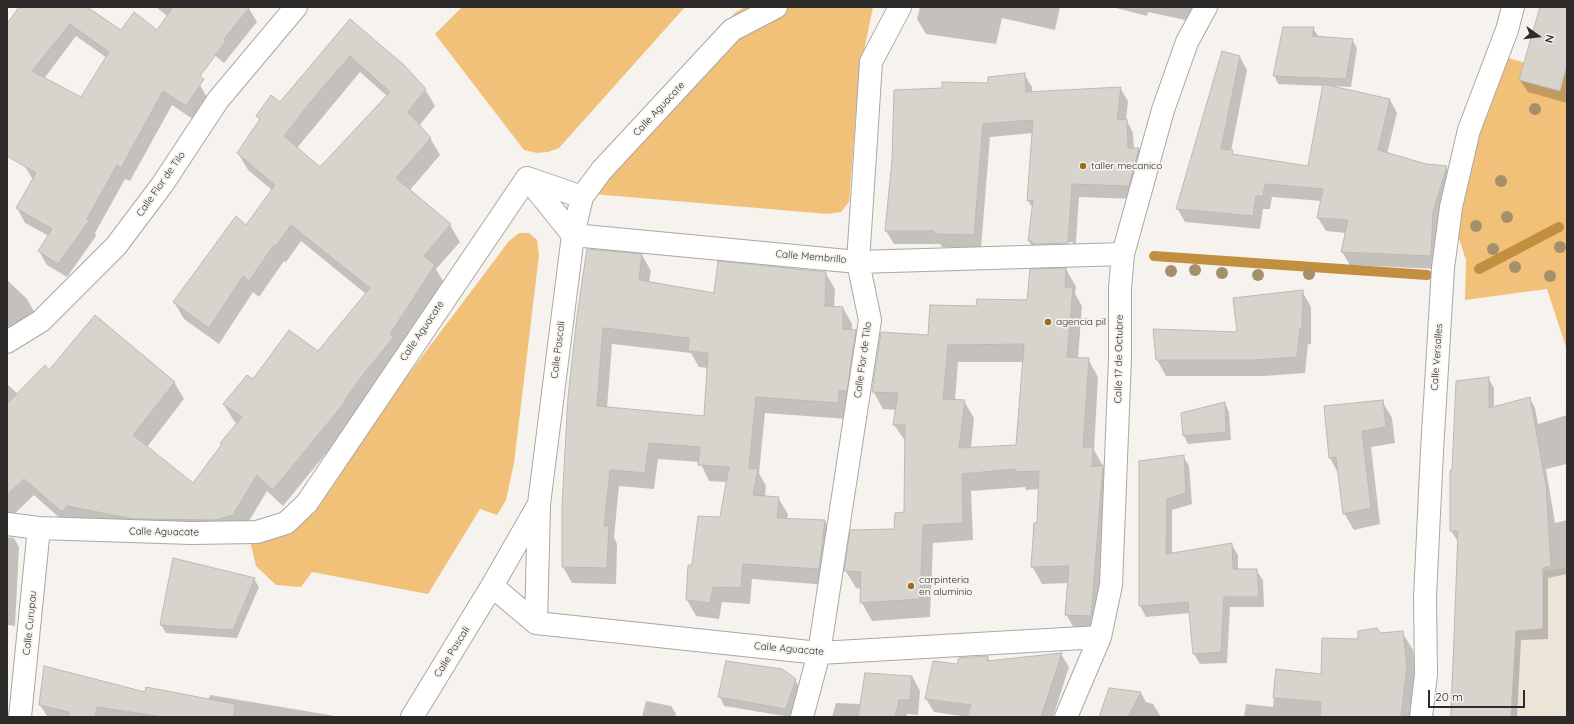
<!DOCTYPE html>
<html>
<head>
<meta charset="utf-8">
<style>
	body { margin:0 }
	#map { position:relative; width:1574px; height:724px; overflow:hidden; background:#f6f2ed; font-family:Quicksand,sans-serif }
	canvas { display:block }
	.frame { position:absolute; inset:0; border:8px solid #2c2b29; pointer-events:none }
	.north { position:absolute; left:1518px; top:16px; width:40px; height:40px; -webkit-text-stroke:3px #f6f2ed; paint-order:stroke; rotate:104deg; font-size:11px; font-weight:700; line-height:16px; text-align:center; color:#2c2b29 }
	.north::after { content:''; display:block; margin:auto; width:14px; height:18px; background:#2c2b29; clip-path:polygon(50% 0,100% 100%,50% 72%,0 100%) }
	.scale { position:absolute; left:1428px; top:690px; width:97px; height:18px; box-sizing:border-box; border:2px solid #2c2b29; border-top:0; padding-left:5px; font-size:12px; line-height:14px; white-space:nowrap; color:#2c2b29; -webkit-text-stroke:3px #f6f2ed; paint-order:stroke }
</style>
</head>
<body>
<div id="map">
<canvas width="1574" height="724"></canvas>
<div class="frame"></div>
<div class="north">N</div>
<div class="scale">20 m</div>
</div>
<script>
const ctx = document.querySelector('canvas').getContext('2d');
ctx.lineJoin = 'round';
function paint(path, color) { ctx.fillStyle = color; ctx.fill(path, 'evenodd'); }
const toPath = rows => new Path2D(rows.map(r => 'M' + r).join(''));
function strokePath(path, color, width, dash) { ctx.strokeStyle = color; ctx.lineWidth = width; ctx.lineCap = dash ? 'butt' : 'round'; ctx.setLineDash(dash || []); ctx.stroke(path); }
function drawText(font, color, halo, rows, align = 'center') {
  ctx.font = font + ' Quicksand,sans-serif'; ctx.lineWidth = 3.5; ctx.setLineDash([]); ctx.textBaseline = 'middle'; ctx.strokeStyle = halo; ctx.fillStyle = color; for (const [text, x, y, turn = 0] of rows) {
    ctx.save(); ctx.translate(x, y); ctx.rotate((+turn || 0) * Math.PI / 180); ctx.textAlign = isNaN(turn) ? turn : align; if (halo) ctx.strokeText(text, 0, 0); ctx.fillText(text, 0, 0); ctx.restore();
  }
}
const built = toPath([
	[1567,568,1567,717,1449,717,1457,579]
]);
const green = toPath([
	[462,7,685,7,559,148,548,152,537,153,524,150,435,34],
	[745,7,873,7,859,75,849,202,841,212,828,214,593,194,614,141,691,57,736,12],
	[1508,58,1567,74,1567,350,1547,289,1465,300,1466,260,1457,233,1471,160,1494,85],
	[519,233,529,233,537,240,539,255,514,463,506,500,497,515,480,509,428,594,312,572,301,587,276,585,256,566,250,541,344,460,509,241]
]);
const shadow = toPath([
	[20,7,85,7,200,85,208,99,194,120,172,105,130,181,125,179,95,233,96,236,67,277,47,265,39,251,49,236,25,223,17,208,33,180,24,165,81,99,107,58,76,36,7,128,7,26],
	[156,7,248,7,257,22,224,63],
	[920,7,1060,7,1055,30,1002,18,996,44,926,34,917,19],
	[1112,7,1194,7,1190,21,1148,12,1147,16],
	[1541,7,1567,7,1567,103,1528,92,1520,80],
	[351,20,425,89,435,106,419,126,430,138,440,155,409,191,450,225,460,242,436,269,444,283,354,419,283,506,267,491,243,531,72,529,34,495,7,521,8,385,18,394,49,371,174,382,184,399,147,447,193,484,222,445,221,443,237,424,234,421,224,405,253,381,318,352,366,294,301,241,286,262,284,261,259,297,253,292,219,344,184,319,174,302,246,226,272,190,248,170,238,153,260,121,257,116,280,103],
	[360,72,387,96,320,169,297,148],
	[1313,28,1318,36,1352,40,1357,48,1351,87,1330,86,1390,100,1397,113,1387,154,1426,165,1446,167,1454,181,1438,269,1350,265,1342,252,1346,233,1326,231,1318,218,1322,201,1272,197,1270,209,1263,209,1260,229,1185,222,1177,208,1240,57,1247,70,1231,151,1235,156,1308,167,1323,86,1278,84,1274,75],
	[1024,74,1032,87,1032,93,1120,88,1128,101,1126,119,1133,133,1134,149,1139,149,1146,162,1136,199,1079,197,1075,256,1036,254,1029,241,1033,208,1028,201,1033,133,990,137,981,248,942,247,940,244,894,244,886,231,893,160,943,89,989,84],
	[1073,242,1073,244,1036,245,1036,243],
	[642,255,651,271,649,282,715,294,825,272,835,289,834,308,843,308,852,324,852,331,855,331,865,347,847,419,765,413,759,473,766,486,765,497,778,498,788,514,787,520,825,521,834,537,828,585,752,579,750,604,722,602,719,619,696,616,687,600,693,566,721,518,727,482,709,481,700,462,658,459,654,489,619,486,614,537,617,544,616,584,572,583,563,567,563,507,578,316],
	[612,344,691,353,699,367,708,368,705,417,607,408],
	[1066,269,1076,287,1075,294,1082,306,1078,358,1088,359,1098,377,1094,450,1113,484,1101,633,1076,632,1066,614,1068,583,1042,584,1032,566,1038,524,1039,489,1026,490,1025,487,971,491,973,540,933,543,930,617,872,621,862,603,862,589,856,588,845,570,895,530,905,513,906,442,894,425,896,410,883,409,873,391,929,336,977,307,1028,301],
	[958,362,1023,362,1017,446,971,448,974,418,964,401,955,400],
	[7,280,27,299,35,313,17,333,7,325],
	[1302,291,1311,307,1311,344,1308,344,1305,373,1264,376,1166,376,1157,360,1238,333],
	[1488,378,1494,388,1494,407,1530,399,1535,408,1538,424,1567,415,1567,464,1546,469,1555,523,1567,520,1567,574,1548,578,1548,639,1521,640,1517,717,1452,717,1459,541,1457,540,1451,531,1453,470],
	[1382,401,1392,418,1395,443,1371,447,1380,524,1354,530,1344,513,1339,475,1330,458,1326,407],
	[1225,403,1229,412,1231,440,1188,444,1184,436,1182,414],
	[1183,456,1189,466,1192,504,1172,510,1172,554,1232,545,1238,555,1238,570,1256,570,1263,580,1264,607,1230,607,1227,663,1200,664,1194,654,1190,613,1146,617,1140,606,1140,462],
	[7,537,14,538,19,547,15,626,7,625],
	[174,559,254,579,259,587,237,638,166,633,161,625],
	[1402,632,1413,650,1417,685,1413,717,1244,717,1246,704,1273,707,1277,670,1322,675,1359,640,1380,634],
	[1061,654,1069,667,1053,717,968,717,934,712,926,699,958,666,988,657,990,662],
	[912,676,920,691,918,715,907,714,907,717,832,717,836,703,861,704],
	[795,680,800,688,790,717,724,706,720,697],
	[1110,689,1141,693,1146,702,1153,704,1161,717,1101,717],
	[146,693,208,700,210,695,341,717,50,717,47,716,40,705],
	[646,701,671,706,676,714,675,717,642,717]
]);
const stream = toPath([
	[1154,256,1427,275],
	[1479,269,1559,227]
]);
const building = toPath([
	[19,7,87,7,121,30,134,12,157,30,173,7,250,7,224,39,226,41,200,76,204,79,186,106,163,91,121,168,117,165,87,219,89,221,58,264,38,251,52,229,16,208,36,173,7,156,7,24,19,7],
	[70,24,109,52,81,97,32,71,70,24],
	[1540,7,1567,7,1567,65,1560,91,1519,80,1540,7],
	[350,19,404,65,426,89,408,112,431,138,396,178,451,224,424,256,435,265,390,334,394,337,366,371,344,401,345,402,273,490,257,475,233,515,216,520,133,519,67,506,62,512,24,479,7,495,7,404,45,365,49,370,95,315,175,382,133,435,193,483,222,444,220,443,242,417,223,404,247,375,253,379,289,330,318,351,370,288,291,225,276,246,274,245,249,281,243,276,209,328,173,302,236,216,246,225,275,185,237,153,260,119,256,116,271,95,280,102,350,19],
	[350,56,390,92,320,167,284,136,313,99,350,56],
	[1283,27,1314,27,1312,36,1353,39,1346,79,1273,76,1283,27],
	[1222,51,1240,56,1221,149,1233,150,1232,154,1308,166,1323,84,1390,99,1378,150,1426,164,1447,166,1433,212,1431,256,1341,252,1348,220,1317,218,1323,189,1265,184,1263,196,1256,196,1253,216,1176,209,1222,51],
	[1025,73,1026,92,1121,87,1117,120,1127,119,1128,148,1139,148,1129,186,1072,184,1068,243,1032,244,1032,241,1028,241,1033,200,1027,201,1033,120,983,124,974,235,934,234,934,231,885,231,892,160,894,90,942,88,942,82,988,83,988,77,1025,73],
	[587,249,642,254,639,280,714,293,718,261,826,272,825,306,843,307,843,329,856,330,847,391,839,390,838,403,756,397,749,468,758,469,753,495,779,497,777,518,825,520,819,569,743,564,741,588,713,587,710,603,686,600,688,565,692,565,698,516,720,517,729,467,698,465,700,447,649,443,645,473,610,470,604,526,609,526,607,568,562,567,562,506,568,397,577,316,587,249],
	[603,328,689,338,688,351,708,353,704,416,597,406,603,328],
	[1066,268,1065,287,1073,288,1067,357,1089,358,1083,447,1093,447,1092,467,1103,465,1091,616,1065,615,1069,566,1031,567,1034,523,1037,523,1039,471,1015,472,1015,469,962,474,963,523,923,525,920,599,860,603,861,572,844,571,850,530,894,529,895,513,904,512,905,425,893,425,898,393,872,392,881,332,928,335,930,305,976,306,977,299,1027,300,1030,269,1066,268],
	[1024,344,1016,445,959,448,965,400,943,399,948,345,1024,344],
	[1303,290,1302,328,1300,329,1297,357,1254,360,1156,360,1153,329,1237,332,1233,298,1303,290],
	[1489,377,1489,408,1530,397,1546,485,1551,566,1543,568,1543,629,1516,631,1511,717,1451,717,1458,531,1450,531,1450,470,1452,470,1456,381,1489,377],
	[1383,400,1386,427,1362,431,1371,508,1343,514,1336,457,1329,458,1324,406,1383,400],
	[1225,402,1226,432,1183,436,1181,413,1225,402],
	[1184,455,1186,493,1167,499,1166,554,1232,543,1233,569,1257,569,1259,597,1224,597,1221,652,1193,654,1188,602,1139,606,1139,461,1184,455],
	[173,558,255,578,233,630,160,625,173,558],
	[1377,628,1380,633,1403,631,1407,666,1401,717,1320,717,1321,702,1273,698,1276,669,1321,674,1322,638,1358,639,1358,631,1377,628],
	[1062,653,1041,717,967,717,971,705,925,699,933,661,957,664,959,658,988,656,987,661,1062,653],
	[726,661,782,669,796,679,786,709,718,697,726,661],
	[44,666,145,692,146,687,235,704,234,717,164,717,97,707,95,717,69,717,69,712,39,705,44,666],
	[865,673,912,676,910,700,899,700,895,717,858,717,865,673],
	[1109,688,1141,692,1128,717,1099,717,1109,688]
]);
const minor = toPath([
	[527,178,573,235,858,262,1123,254],
	[527,178,582,197,601,171,732,30,776,7],
	[7,342,41,321,116,246,162,185,218,100,296,7],
	[7,524,39,528,191,533,257,532,286,523,307,503,527,178],
	[492,586,536,623,819,653,1100,637],
	[536,623,539,507],
	[20,717,39,528],
	[412,717,492,586,539,504,573,235,582,197],
	[802,717,819,653,870,320,858,262,871,62,900,7],
	[1066,717,1100,637,1111,585,1120,358,1120,288,1123,254,1163,110,1187,42,1206,7],
	[1421,717,1426,674,1425,597,1432,451,1443,268,1451,207,1469,130,1507,30,1513,7]
]);
const trees = [
	[1535,109],
	[1501,181],
	[1507,217],
	[1476,226],
	[1560,247],
	[1493,249],
	[1515,267],
	[1195,270],
	[1171,271],
	[1222,273],
	[1309,274],
	[1258,275],
	[1550,276]
];
const markers = [
	[1083,166,4,"#9c6e1f"],
	[1048,322,4,"#9c6e1f"],
	[911,586,4,"#9c6e1f"]
];
const streetNames = [
	["Calle Aguacate",659,109,-47],
	["Calle Flor de Tilo",161,184,-55],
	["Calle Membrillo",811,257,5],
	["Calle Aguacate",422,331,-56],
	["Calle Pascali",558,350,-83],
	["Calle Versalles",1437,357,-86],
	["Calle 17 de Octubre",1119,359,-89],
	["Calle Flor de Tilo",863,360,-82],
	["Calle Aguacate",164,532,1],
	["Calle Curupau",30,623,-84],
	["Calle Aguacate",789,649,5],
	["Calle Pascali",452,652,-58]
];
const poiNames = [
	["taller mecanico",1091,166],
	["agencia pil",1056,322],
	["carpinteria",919,580],
	["en aluminio",919,592]
];
paint(built, '#ede4d8');
paint(green, '#f2c179');
paint(shadow, '#0003');
strokePath(stream, '#c28f40', 10);
paint(building, '#d7d4ce');
strokePath(building, '#bcb8b3', 1);
strokePath(minor, '#aba7a2', 24);
strokePath(minor, '#fff', 22);
ctx.fillStyle = '#a5906b';
for (const [x, y] of trees) { ctx.beginPath(); ctx.arc(x, y, 6, 0, 2 * Math.PI); ctx.fill(); }
for (const [x, y, r, color] of markers) { const dot = new Path2D(); dot.arc(x, y, r, 0, 2 * Math.PI); ctx.fillStyle = color; ctx.fill(dot); strokePath(dot, '#f6f2ed', 1.5); }
drawText('10px', '#2c2b29', '#f6f2ed', streetNames);
drawText('10px', '#2c2b29', '#f6f2ed', poiNames, 'left');
</script>
</body>
</html>
